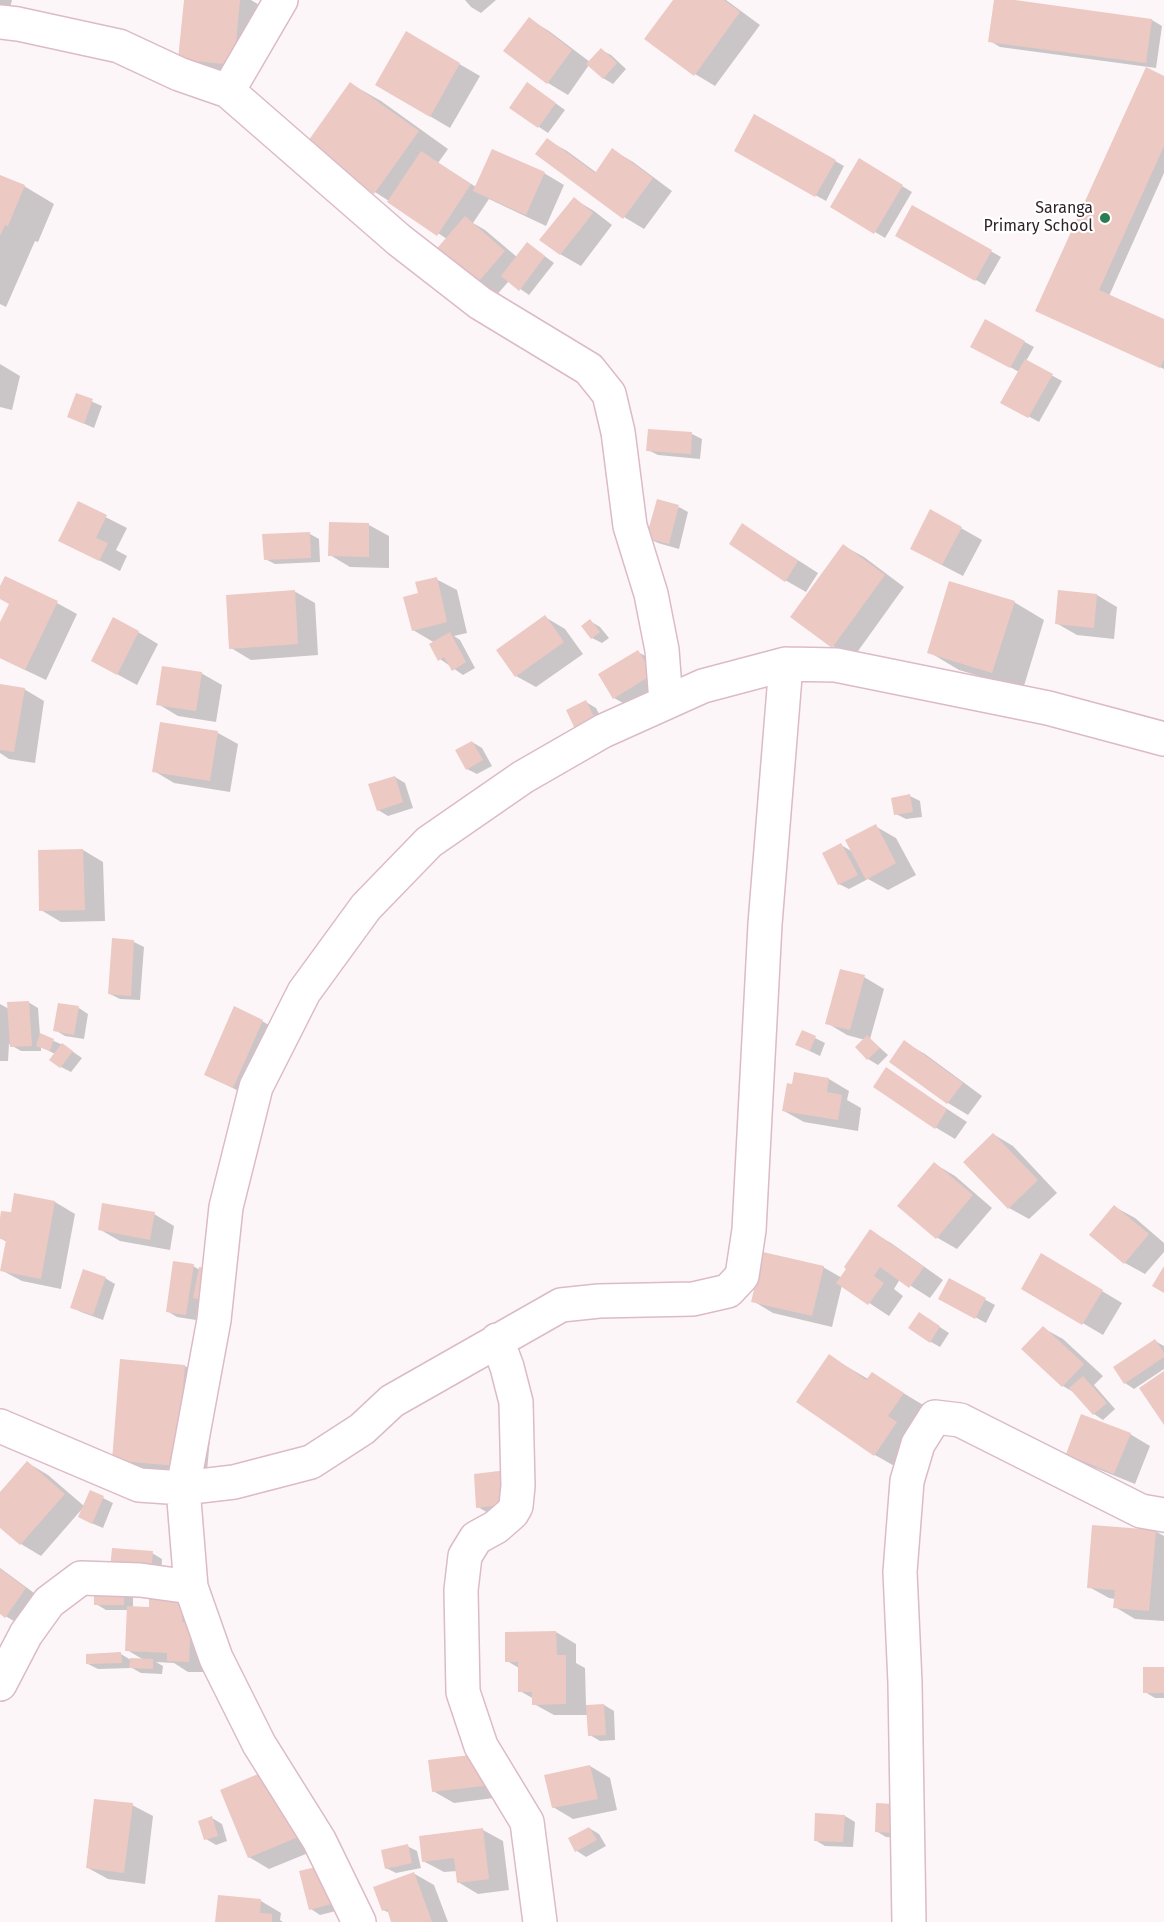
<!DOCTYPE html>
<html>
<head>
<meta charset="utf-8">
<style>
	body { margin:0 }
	canvas { display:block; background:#fdf6f8 }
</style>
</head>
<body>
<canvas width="1164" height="1922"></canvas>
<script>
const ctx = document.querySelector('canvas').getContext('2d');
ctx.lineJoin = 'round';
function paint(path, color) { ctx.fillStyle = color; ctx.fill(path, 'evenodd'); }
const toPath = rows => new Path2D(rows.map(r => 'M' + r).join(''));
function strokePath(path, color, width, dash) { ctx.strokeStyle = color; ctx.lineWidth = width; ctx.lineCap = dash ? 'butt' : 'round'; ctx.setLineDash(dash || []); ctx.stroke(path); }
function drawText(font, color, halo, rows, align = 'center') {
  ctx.font = font + ' "Fira Sans",sans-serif'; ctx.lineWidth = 4.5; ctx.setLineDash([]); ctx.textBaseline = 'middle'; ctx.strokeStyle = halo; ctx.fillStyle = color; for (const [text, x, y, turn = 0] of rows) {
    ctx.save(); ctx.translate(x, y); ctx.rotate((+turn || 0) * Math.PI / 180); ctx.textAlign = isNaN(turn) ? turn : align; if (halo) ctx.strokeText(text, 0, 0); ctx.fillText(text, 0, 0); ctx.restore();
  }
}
const shadow = toPath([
	[0,0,12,0,8,16,0,14],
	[185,0,251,0,261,6,254,75,200,70,179,58],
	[465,0,496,0,481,13,471,7],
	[675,0,726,0,760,25,715,86,695,74],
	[996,0,1152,20,1162,26,1156,68,1000,47,990,41],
	[529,19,549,31,590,62,601,50,611,55,626,69,613,84,603,78,589,65,568,95,548,83],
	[406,33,480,76,450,128,377,85],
	[1164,77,1164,173,1109,296,1164,321,1164,369,1047,316],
	[351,84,381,101,448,149,438,163,476,187,544,173,564,185,546,226,489,199,473,223,485,230,517,257,528,244,554,263,529,295,509,281,494,298,474,287,447,239,375,192],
	[537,90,565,110,548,133,511,108],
	[755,116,844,166,826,201,736,151],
	[547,140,567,151,597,173,613,150,633,162,672,191,644,229,624,217],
	[859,160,912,192,885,238,832,206],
	[0,176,24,186,54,204,38,242,35,241,6,307,0,304],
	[574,199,594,211,612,225,581,266,560,254],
	[913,207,1001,257,985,285,897,236],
	[986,321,1034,347,1026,361,1062,381,1039,422,1002,402,1019,372,972,346],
	[0,364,20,376,12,410,0,407],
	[77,395,102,406,94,428,69,417],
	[692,434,702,439,700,459,658,455,648,450],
	[78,503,127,528,116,550,127,556,120,571,60,540],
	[679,507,688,512,679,549,658,543,648,538],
	[931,511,982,540,963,576,932,560],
	[369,525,389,536,389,568,350,567,330,555],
	[743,525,818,573,806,592,785,580],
	[310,534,319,539,320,562,275,564,265,559],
	[844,546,864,557,904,587,853,658,833,646],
	[436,579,457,590,467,633,454,636,460,640,475,668,463,675,440,659,435,643,413,630,420,594],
	[0,589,57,603,77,614,46,680,0,658,0,626,10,604,0,598],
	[294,591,315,603,318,655,251,660,231,648],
	[1059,592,1097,595,1117,607,1114,639,1077,635,1056,623],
	[1014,602,1044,620,1023,689,959,670,929,652],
	[545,617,565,629,583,654,536,687,516,676],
	[590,621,600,627,609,638,602,643,592,638],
	[138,632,158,644,137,685,113,672],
	[638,652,658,663,672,686,634,709,614,698],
	[201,673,222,685,216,722,178,716,158,704],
	[0,686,24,689,44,701,35,763,9,759,0,753],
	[586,702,596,708,604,724,586,733],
	[218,733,238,744,230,792,174,783,154,771],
	[472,742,482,748,492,766,477,774,467,769],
	[395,777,405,783,413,808,388,816,378,810],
	[910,796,920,801,922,817,906,819,896,814],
	[875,826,896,838,916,875,888,890,868,879,849,889,839,884,841,845,853,852],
	[83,850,103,862,105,921,61,922,41,910],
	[113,940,134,942,144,947,140,1000,120,999,110,994],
	[864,977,884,989,870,1039,888,1055,878,1065,868,1059,857,1047,865,1040,847,1035,827,1023],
	[28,1002,38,1008,40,1035,63,1045,82,1058,71,1072,61,1067,55,1054,41,1047,41,1051,21,1051,9,1044,8,1061,0,1061,0,1004,9,1009],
	[79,1008,88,1014,84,1039,65,1036,55,1030],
	[262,1021,282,1033,253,1098,206,1075],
	[803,1032,825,1043,820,1056,797,1045],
	[904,1042,925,1054,982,1096,968,1115,948,1103,891,1061],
	[886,1069,967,1122,955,1139,935,1127],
	[829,1079,849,1091,847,1100,861,1108,858,1131,804,1122,784,1111],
	[993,1134,1013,1146,1057,1193,1029,1219,1009,1208],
	[935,1164,955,1176,992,1208,957,1249,936,1237],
	[55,1202,75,1214,61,1289,22,1281,1,1270,7,1242,0,1238,0,1226,12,1214],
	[1115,1207,1135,1218,1164,1243,1164,1252,1145,1274,1125,1263],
	[154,1214,174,1226,170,1250,120,1241,99,1229],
	[870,1231,891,1243,943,1280,930,1298,900,1279,894,1289,903,1296,889,1316,842,1285,832,1327,773,1313,753,1301,823,1267,842,1278],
	[1042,1255,1122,1303,1103,1335,1023,1288],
	[193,1266,200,1270,205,1303,199,1300,196,1320,177,1317,167,1311],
	[105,1278,115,1284,103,1320,81,1312,71,1307],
	[949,1280,995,1305,986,1323,940,1298],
	[929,1320,949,1333,940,1347,931,1342],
	[1043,1328,1063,1339,1103,1376,1094,1385,1115,1409,1103,1420,1094,1414,1075,1393,1063,1386],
	[1155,1341,1164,1346,1164,1369,1134,1389,1125,1383],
	[829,1356,868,1379,872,1374,933,1411,905,1472,875,1455,798,1402],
	[185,1366,215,1384,206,1482,143,1476,113,1459],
	[1130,1434,1150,1446,1135,1484,1088,1465,1067,1454],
	[28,1463,48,1475,84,1506,91,1492,113,1503,103,1528,89,1522,82,1509,41,1556,21,1544,0,1526,0,1495],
	[475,1475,519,1509,488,1513,478,1507],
	[1155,1531,1164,1536,1164,1621,1135,1619,1115,1607,1115,1599,1109,1598,1089,1587],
	[152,1553,162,1559,161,1577,112,1568],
	[0,1568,45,1601,26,1628,0,1613],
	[133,1592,133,1608,150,1609,183,1598,209,1672,188,1672,174,1663,156,1662,163,1666,162,1674,141,1673,132,1668,98,1669,88,1664,121,1654,131,1660,144,1660,127,1650,129,1610,106,1610,96,1604],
	[556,1632,576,1644,576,1663,585,1668,586,1706,604,1705,614,1711,615,1740,600,1741,590,1735,588,1715,554,1715,534,1704,534,1699,520,1691,519,1668,507,1661],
	[1164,1669,1164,1698,1155,1698,1145,1692],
	[430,1762,510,1796,454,1803,433,1791],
	[590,1766,610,1778,617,1810,573,1819,553,1807],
	[222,1791,318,1849,269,1869,249,1857],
	[132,1805,153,1816,145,1884,108,1879,88,1868],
	[904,1811,902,1838,886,1837,876,1831],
	[845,1816,855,1822,853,1847,825,1846,815,1840],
	[212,1818,222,1824,227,1841,216,1845,206,1839],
	[589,1828,599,1834,606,1846,586,1857,577,1851],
	[483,1830,503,1841,509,1890,478,1894,458,1882,457,1871,444,1872,423,1861],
	[407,1846,417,1851,421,1868,396,1873,386,1868],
	[301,1872,348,1908,320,1915,311,1909],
	[413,1873,434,1885,448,1922,393,1922,390,1913,383,1910],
	[261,1901,281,1913,280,1920,283,1922,217,1922]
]);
const building = toPath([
	[184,0,240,0,234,65,178,59],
	[673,0,724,0,740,12,694,76,644,39],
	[994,0,1015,0,1152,19,1146,63,988,42],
	[529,17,572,50,547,84,503,51],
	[406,31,460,63,430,117,375,85],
	[601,48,617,63,603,79,586,64],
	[1146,67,1164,76,1164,146,1099,290,1164,319,1164,359,1160,368,1035,311],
	[350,82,419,131,374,194,306,144],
	[527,82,556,103,538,128,509,108],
	[754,114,836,160,815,197,734,151],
	[547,138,595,173,612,148,653,178,623,219,535,154],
	[492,149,545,172,526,215,473,191],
	[421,151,471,184,437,236,387,202],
	[859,158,903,185,874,234,830,207],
	[0,175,25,185,8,226,5,225,0,236],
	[574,197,593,213,560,255,539,240],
	[912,205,992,250,975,281,895,236],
	[465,216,505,251,473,288,433,253],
	[527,242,545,256,519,291,501,276],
	[985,319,1025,341,1010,368,970,347],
	[1025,359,1053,374,1028,418,1000,403],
	[76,393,93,399,84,424,67,417],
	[648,429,692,432,691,454,646,451],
	[657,499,679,505,669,544,646,538],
	[78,501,107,515,96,538,108,543,99,561,58,541],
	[930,509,962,527,942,565,910,549],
	[329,522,369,523,369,557,328,556],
	[742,523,798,561,785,582,729,544],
	[310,532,311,558,264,560,262,534],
	[843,544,885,575,832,648,790,617],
	[5,576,58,601,25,670,0,658,0,622,9,604,0,599,0,586],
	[437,577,447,622,412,631,403,597,418,593,415,582],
	[949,581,1015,601,992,673,927,653],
	[295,590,298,644,229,649,226,595],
	[1058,590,1097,594,1094,628,1055,624],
	[545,615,564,642,515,677,496,650],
	[113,617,139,631,117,675,91,661],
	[590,619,600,632,591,639,581,626],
	[450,632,466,662,452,671,444,657,438,661,429,644],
	[638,650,653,674,613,699,598,674],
	[162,666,202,672,196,711,156,705],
	[0,684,25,688,14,752,0,750],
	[586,700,595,719,575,729,566,710],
	[160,722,218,731,210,781,152,772],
	[472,741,483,760,466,770,455,750],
	[395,776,403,802,377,811,368,784],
	[910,794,913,812,894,815,891,798],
	[876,824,896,863,866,880,845,840],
	[841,843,858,875,838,885,822,853],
	[83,849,85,910,39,911,38,850],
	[112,938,134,940,131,996,108,994],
	[840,969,865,975,850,1030,825,1024],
	[29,1001,32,1046,10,1047,7,1002],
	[58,1003,79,1006,74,1035,53,1031],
	[234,1006,263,1020,233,1088,204,1075],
	[802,1030,816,1036,810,1051,795,1045],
	[40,1033,54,1039,50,1051,36,1046],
	[867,1035,880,1048,867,1060,855,1047],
	[904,1040,963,1083,947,1104,889,1062],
	[62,1043,73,1051,60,1068,49,1060],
	[886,1067,947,1109,935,1129,873,1087],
	[794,1072,829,1078,827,1092,842,1095,838,1120,782,1111,787,1083,792,1084],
	[993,1133,1038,1180,1008,1209,963,1162],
	[934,1162,973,1195,936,1239,897,1206],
	[14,1193,55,1201,41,1279,0,1271,6,1240,0,1239,0,1218,1,1211,11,1212],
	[102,1203,155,1212,150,1240,98,1230],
	[1114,1205,1149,1234,1124,1264,1089,1235],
	[870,1229,924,1267,909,1288,880,1267,874,1276,884,1283,868,1305,836,1283,846,1269,844,1267],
	[763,1252,824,1266,812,1316,751,1302],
	[1041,1253,1103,1290,1082,1325,1021,1289],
	[173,1261,194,1264,186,1315,166,1312],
	[1164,1266,1164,1293,1152,1286],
	[199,1267,216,1270,210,1301,193,1298],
	[83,1269,106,1277,93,1315,70,1308],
	[949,1278,986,1298,975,1319,938,1299],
	[919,1312,940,1326,930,1343,908,1328],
	[1043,1326,1084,1364,1062,1387,1021,1349],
	[1155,1339,1164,1353,1164,1357,1124,1384,1113,1367],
	[829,1354,866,1380,872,1372,904,1393,888,1416,897,1422,874,1456,796,1402],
	[120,1359,185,1365,176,1466,112,1460],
	[1164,1371,1164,1425,1139,1388],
	[1083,1376,1107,1403,1093,1415,1069,1388],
	[1081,1414,1131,1433,1114,1474,1066,1454],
	[27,1461,65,1494,20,1545,0,1528,0,1492],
	[507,1470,509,1504,476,1508,474,1474],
	[90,1490,104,1496,92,1524,78,1517],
	[1092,1525,1156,1530,1149,1611,1113,1608,1115,1590,1087,1588],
	[112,1548,153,1551,151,1572,110,1569],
	[0,1569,26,1588,5,1618,0,1614],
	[94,1585,124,1585,124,1605,94,1605],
	[149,1595,183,1597,182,1622,191,1622,189,1662,167,1661,167,1653,125,1651,127,1606,149,1607],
	[556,1631,557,1655,566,1655,566,1704,532,1705,532,1692,518,1692,518,1662,505,1662,505,1632],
	[121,1652,122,1663,86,1664,86,1654],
	[130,1658,153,1659,153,1669,129,1668],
	[1143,1667,1164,1667,1164,1693,1143,1693],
	[604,1704,606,1735,588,1736,586,1705],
	[487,1753,491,1785,432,1792,428,1760],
	[590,1765,598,1799,552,1808,544,1775],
	[270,1769,298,1837,248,1858,220,1790],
	[94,1799,133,1803,124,1873,86,1868],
	[876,1803,895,1804,893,1833,875,1832],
	[815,1813,845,1815,843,1842,814,1841],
	[212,1816,218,1836,204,1840,198,1821],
	[589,1827,597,1840,575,1852,568,1838],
	[483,1828,489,1879,457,1883,454,1858,422,1862,419,1836],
	[408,1844,412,1863,385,1869,381,1850],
	[329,1864,339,1902,309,1910,299,1871],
	[414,1872,432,1922,391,1922,387,1909,382,1911,373,1887],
	[218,1895,261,1899,260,1913,272,1914,272,1922,215,1922]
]);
const minor = toPath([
	[0,22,18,24,119,46,179,74,228,91,399,240,480,303,589,369,609,394,618,432,630,526,651,594,662,650,666,702],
	[228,91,281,0],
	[497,1340,507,1367,516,1402,518,1486,516,1506,512,1513,496,1527,476,1538,465,1556,461,1590,463,1692,481,1746,527,1822,540,1922],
	[0,1426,139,1485,183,1488,234,1482,311,1462,362,1429,392,1401,561,1305,599,1301,693,1299,728,1291,742,1276,749,1230,765,924,786,664],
	[0,1684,26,1634,49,1602,81,1578,140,1580,191,1587],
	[359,1922,319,1840,259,1744,216,1658,191,1587,183,1488,214,1320,226,1207,256,1087,304,992,366,907,429,842,523,777,603,731,703,686,786,664,836,665,1048,708,1164,739],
	[909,1922,905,1683,900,1572,907,1481,918,1444,935,1417,960,1420,1141,1511,1164,1515]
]);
const markers = [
	[1105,218,6,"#297d4f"]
];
const poiNames = [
	["Saranga",1093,209],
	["Primary School",1093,227]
];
paint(shadow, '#0003');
paint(building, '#edc9c4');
strokePath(minor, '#dcbbc6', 36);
strokePath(minor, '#fff', 33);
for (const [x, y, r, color] of markers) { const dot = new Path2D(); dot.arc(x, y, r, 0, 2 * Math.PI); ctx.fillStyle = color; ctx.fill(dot); strokePath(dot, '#fff', 2); }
drawText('16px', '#302428', '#fff', poiNames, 'right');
</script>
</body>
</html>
